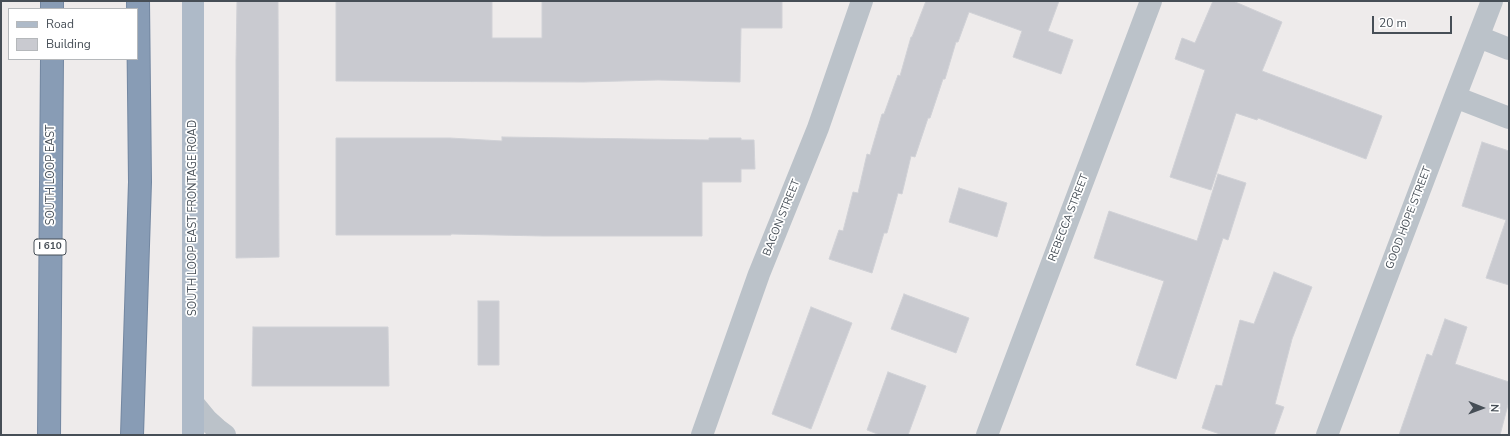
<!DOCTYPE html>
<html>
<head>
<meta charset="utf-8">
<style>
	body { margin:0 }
	#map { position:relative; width:1510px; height:436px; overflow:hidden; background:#eeebeb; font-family:"Nunito Sans",sans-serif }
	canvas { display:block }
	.frame { position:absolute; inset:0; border:2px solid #464e56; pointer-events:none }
	.legend { position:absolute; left:8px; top:8px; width:130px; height:52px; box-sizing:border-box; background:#fff; border:1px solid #b5b8bb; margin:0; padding:5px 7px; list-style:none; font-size:12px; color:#464e56 }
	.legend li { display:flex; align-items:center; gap:8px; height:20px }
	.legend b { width:20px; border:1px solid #b5b8bb }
	.north { position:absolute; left:1462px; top:388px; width:40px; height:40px; -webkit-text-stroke:3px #fff; paint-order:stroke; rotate:91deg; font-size:11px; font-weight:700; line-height:16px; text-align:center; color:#464e56 }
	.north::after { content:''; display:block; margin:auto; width:14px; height:18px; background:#464e56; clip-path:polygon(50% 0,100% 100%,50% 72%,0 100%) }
	.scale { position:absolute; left:1372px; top:16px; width:80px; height:18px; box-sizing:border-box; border:2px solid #464e56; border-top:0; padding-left:5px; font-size:12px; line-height:14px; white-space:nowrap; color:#464e56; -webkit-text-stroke:3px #fff; paint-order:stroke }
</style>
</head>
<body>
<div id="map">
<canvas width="1510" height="436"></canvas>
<div class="frame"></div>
<ul class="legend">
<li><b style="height:5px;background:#aebac8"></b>Road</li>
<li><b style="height:11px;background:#c9cad0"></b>Building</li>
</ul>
<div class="north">N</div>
<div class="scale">20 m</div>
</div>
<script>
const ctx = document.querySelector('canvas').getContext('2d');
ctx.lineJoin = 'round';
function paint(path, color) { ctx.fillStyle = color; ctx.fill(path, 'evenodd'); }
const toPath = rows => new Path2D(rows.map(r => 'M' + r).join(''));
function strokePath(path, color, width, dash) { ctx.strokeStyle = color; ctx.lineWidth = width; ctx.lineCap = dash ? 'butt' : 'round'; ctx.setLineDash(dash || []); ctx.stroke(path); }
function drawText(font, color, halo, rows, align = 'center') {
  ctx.font = font + ' "Nunito Sans",sans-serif'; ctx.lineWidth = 3.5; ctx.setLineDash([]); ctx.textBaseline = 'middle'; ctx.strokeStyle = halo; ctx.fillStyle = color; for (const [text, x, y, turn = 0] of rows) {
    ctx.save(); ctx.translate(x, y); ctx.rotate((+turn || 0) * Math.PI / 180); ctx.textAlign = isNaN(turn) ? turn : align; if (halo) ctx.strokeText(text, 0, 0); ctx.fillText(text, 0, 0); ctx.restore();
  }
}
const building = toPath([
	[237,1,278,1,279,257,236,258,236,61,237,1],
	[336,1,492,1,492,38,542,38,542,1,782,1,782,28,741,28,740,82,658,80,584,82,336,81,336,1],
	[926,1,1059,1,1048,31,1073,40,1061,74,1013,57,1022,31,969,12,958,42,956,42,945,79,943,79,930,118,928,118,915,157,911,156,902,194,898,193,887,233,884,233,872,273,829,259,839,230,843,231,853,192,858,193,867,154,870,155,882,114,884,114,898,75,900,76,911,37,912,37,926,1],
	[1213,1,1233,1,1282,22,1262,71,1382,116,1366,159,1258,118,1257,120,1236,113,1211,190,1170,177,1205,70,1175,59,1182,38,1195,43,1213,1],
	[502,137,709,140,709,138,741,138,741,140,754,140,755,169,741,169,741,182,702,182,702,236,543,236,451,234,451,235,336,235,336,138,450,138,502,141,502,137],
	[1482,142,1509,151,1509,285,1486,278,1506,220,1462,206,1482,142],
	[1218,174,1246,183,1228,240,1223,238,1176,379,1136,365,1164,281,1094,258,1109,211,1197,241,1218,174],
	[959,188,1007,203,997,237,949,222,959,188],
	[1274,272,1312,287,1292,339,1275,404,1284,407,1274,435,1223,435,1202,428,1216,385,1222,386,1240,320,1254,324,1274,272],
	[904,294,969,318,956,353,891,329,904,294],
	[478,301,499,301,499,365,478,365,478,301],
	[811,307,852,323,811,429,772,414,811,307],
	[1445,319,1467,327,1455,364,1509,382,1509,401,1500,435,1399,435,1427,354,1432,356,1445,319],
	[253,327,388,327,389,386,252,386,253,327],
	[888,372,926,386,908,435,880,435,867,430,888,372]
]);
const minor = toPath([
	[1479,37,1509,49],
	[1455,97,1509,118],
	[193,403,207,420,217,429,225,435],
	[702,435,759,274,818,128,862,1],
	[987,435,1151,1],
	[1327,435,1455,97,1492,1]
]);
const major = toPath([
	[193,435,193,1]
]);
const highway = toPath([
	[52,9,52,1],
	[49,435,52,59],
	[132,435,140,182,138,1]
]);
const shields = [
	[50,247,32]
];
const shieldNames = [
	["I 610",50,247]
];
const streetNames = [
	["SOUTH LOOP EAST",51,175,-90],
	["SOUTH LOOP EAST FRONTAGE ROAD",193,218,-90],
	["BACON STREET",782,218,-68],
	["REBECCA STREET",1069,218,-69],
	["GOOD HOPE STREET",1409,218,-69]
];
paint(building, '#c9cad0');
strokePath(building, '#d0d1d6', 1);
strokePath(highway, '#7387a1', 24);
strokePath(minor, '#bbc2c9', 22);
strokePath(major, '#aebac8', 22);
strokePath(highway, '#889cb5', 22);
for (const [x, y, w] of shields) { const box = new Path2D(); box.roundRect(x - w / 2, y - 8, w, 16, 3); ctx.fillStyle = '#fff'; ctx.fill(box); strokePath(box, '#464e56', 1); }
drawText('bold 10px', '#464e56', null, shieldNames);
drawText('11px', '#464e56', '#fff', streetNames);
</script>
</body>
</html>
